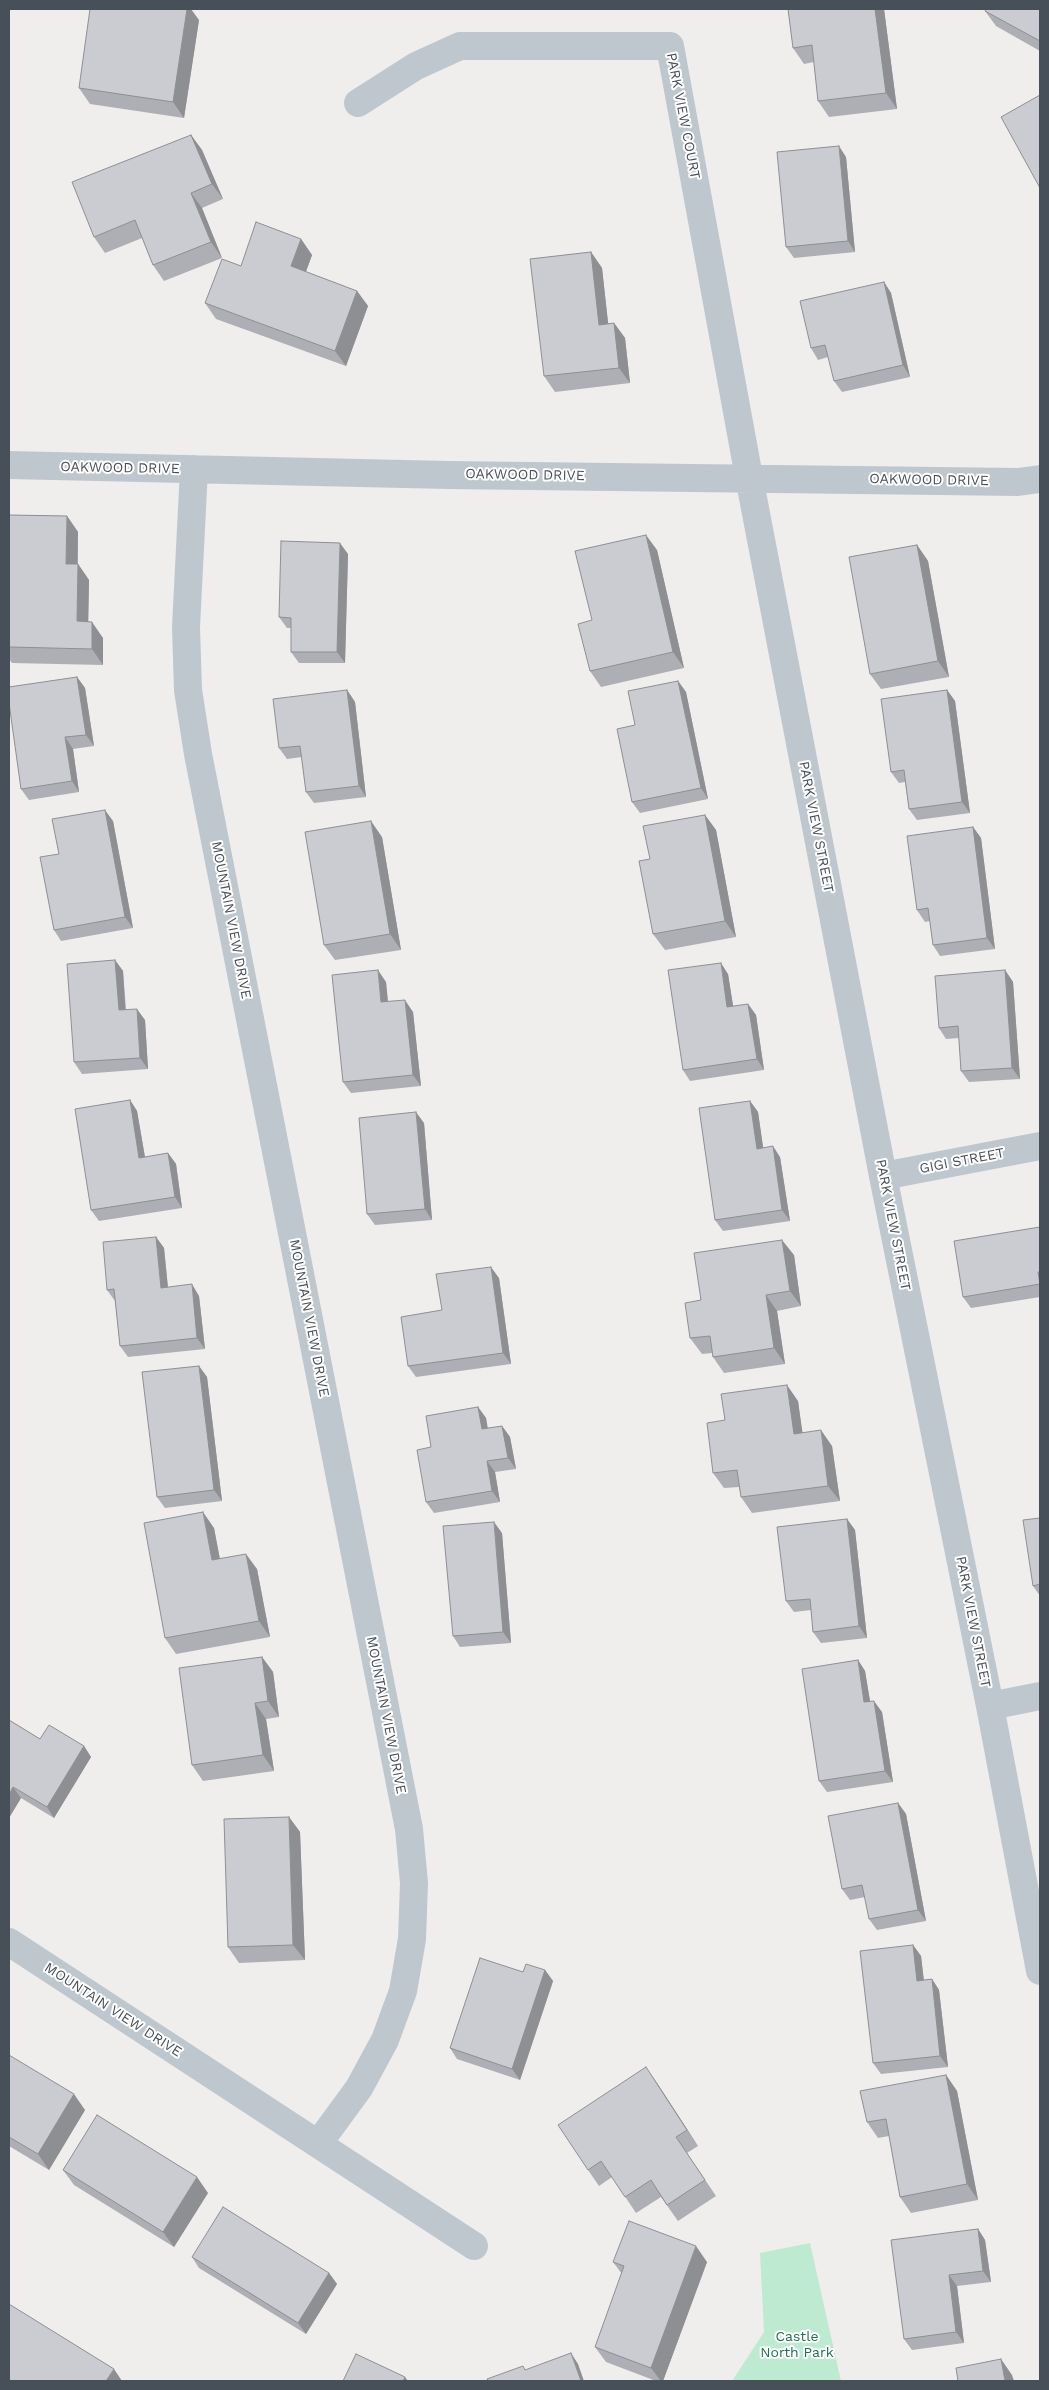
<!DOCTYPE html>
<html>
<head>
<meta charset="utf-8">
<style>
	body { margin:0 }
	#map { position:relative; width:1049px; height:2390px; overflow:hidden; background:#f0eded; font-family:"Work Sans",sans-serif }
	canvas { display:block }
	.frame { position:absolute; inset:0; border:10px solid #474f58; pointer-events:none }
</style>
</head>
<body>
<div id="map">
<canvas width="1049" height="2390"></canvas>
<div class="frame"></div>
</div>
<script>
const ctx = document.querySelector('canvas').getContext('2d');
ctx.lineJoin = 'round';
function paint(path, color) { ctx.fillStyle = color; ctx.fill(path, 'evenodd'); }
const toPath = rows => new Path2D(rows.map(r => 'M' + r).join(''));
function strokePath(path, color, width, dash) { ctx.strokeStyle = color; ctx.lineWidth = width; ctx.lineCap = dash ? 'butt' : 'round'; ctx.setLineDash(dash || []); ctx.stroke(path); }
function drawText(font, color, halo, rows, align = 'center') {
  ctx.font = font + ' "Work Sans",sans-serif'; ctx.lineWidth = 4; ctx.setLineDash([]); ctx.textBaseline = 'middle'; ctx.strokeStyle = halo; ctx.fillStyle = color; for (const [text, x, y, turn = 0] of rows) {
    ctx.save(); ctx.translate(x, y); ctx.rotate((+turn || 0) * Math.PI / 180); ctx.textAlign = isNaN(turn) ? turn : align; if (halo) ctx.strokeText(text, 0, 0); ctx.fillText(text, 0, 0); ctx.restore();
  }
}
const green = toPath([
	[810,2243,841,2381,732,2381,764,2332,760,2253]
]);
const minor = toPath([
	[358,103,416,66,460,46,670,46,749,477,883,1176,990,1706,1040,1971],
	[9,465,448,475,1018,482,1040,479],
	[194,469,186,627,188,690,198,754,409,1829,414,1883,412,1939,403,1991,385,2040,359,2088,318,2144],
	[883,1176,1040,1146],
	[990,1706,1040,1696],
	[9,1942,474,2246]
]);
const wall = toPath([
	[788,9,884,9,897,109,829,117,818,101,814,62,804,64,793,48],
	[1040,9,1040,51,996,26,985,11],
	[199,20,184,118,90,104,79,88],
	[191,135,202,150,223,199,202,208,222,258,164,281,153,265,142,238,105,253,94,237],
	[846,157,855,252,794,258,786,247],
	[301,239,312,255,306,272,357,291,368,306,346,366,216,319,205,303,241,266],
	[591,252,602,268,608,323,614,323,625,338,630,383,555,392,544,376],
	[884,282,891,293,910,377,842,392,834,381,828,357,818,360,811,348],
	[9,515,67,516,78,532,78,564,89,580,88,622,103,638,103,665,12,663,9,659],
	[917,545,928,561,949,677,881,689,870,674],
	[657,550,684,668,601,687,590,671,592,620],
	[348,554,345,663,299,663,291,652,291,628,287,628,279,617],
	[77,677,85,688,94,746,73,749,79,792,29,800,21,789],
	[678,681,686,692,708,799,640,813,632,802,635,725],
	[347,690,355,702,366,797,314,803,306,792,302,757,287,759,279,748],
	[947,690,955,701,970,813,917,820,909,809,905,782,899,783,891,772],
	[705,815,716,830,736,937,665,950,653,934,650,859],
	[113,821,133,928,61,941,54,930,59,854],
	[973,827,981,838,995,949,940,956,933,945,930,921,925,922,917,910],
	[382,837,401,950,335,960,324,945],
	[115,960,123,971,126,1009,145,1020,148,1069,82,1074,74,1062],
	[1005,970,1013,982,1020,1079,969,1082,961,1071,959,1038,946,1039,939,1028],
	[728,974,733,1006,748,1004,756,1015,764,1070,690,1081,683,1070],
	[386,982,388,1002,413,1012,421,1086,351,1093,343,1082],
	[130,1100,137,1111,145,1157,168,1153,176,1164,182,1208,99,1221,91,1210],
	[750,1101,758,1112,763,1148,780,1157,790,1221,723,1231,715,1220],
	[424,1123,432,1220,375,1225,367,1214],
	[1040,1227,1040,1297,971,1308,963,1297],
	[156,1237,164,1248,168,1287,199,1296,205,1349,128,1357,120,1346,115,1301,107,1290],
	[794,1255,801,1306,777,1311,785,1364,724,1373,713,1357,712,1353,702,1354,690,1338,701,1300],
	[499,1278,511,1364,416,1377,408,1366,442,1310],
	[199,1366,207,1377,222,1501,165,1508,157,1497],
	[798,1401,802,1433,832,1446,840,1501,752,1513,741,1497,739,1487,724,1488,713,1473,725,1420],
	[478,1407,486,1418,487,1428,502,1426,510,1437,516,1469,495,1472,500,1502,434,1513,426,1502,431,1447],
	[1040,1518,1040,1596,1033,1586],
	[847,1519,855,1530,867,1638,821,1643,813,1632,811,1610,794,1612,786,1601],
	[214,1528,220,1559,257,1569,270,1637,176,1654,165,1638],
	[502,1533,511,1643,460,1647,453,1636],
	[262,1657,273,1672,279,1717,266,1719,274,1771,203,1781,192,1765],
	[858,1660,865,1671,870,1701,882,1712,893,1782,827,1792,819,1781],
	[9,1720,40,1739,84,1746,91,1757,54,1818,21,1798,9,1818],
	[898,1803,906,1814,926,1921,877,1930,869,1919,865,1897,850,1900,842,1889],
	[289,1817,300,1832,305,1960,239,1963,228,1947],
	[913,1945,921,1956,924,1980,932,1979,939,1990,948,2067,881,2074,873,2063],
	[545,1970,553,1981,520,2080,457,2059,450,2048,523,1972],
	[9,2055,85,2110,49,2170,9,2146],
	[946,2075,957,2091,978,2200,911,2213,900,2197,889,2136,878,2138,867,2122],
	[657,2083,698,2146,687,2153,716,2196,678,2221,661,2197,636,2213,612,2177,599,2186,588,2170],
	[63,2170,208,2193,174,2247,74,2185],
	[978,2229,985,2240,991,2282,957,2286,964,2343,912,2350,904,2339],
	[192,2257,329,2273,337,2284,306,2334,199,2268],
	[613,2262,707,2262,663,2381,656,2381,606,2362,595,2347,622,2274]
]);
const shadedWall = toPath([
	[187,9,191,9,199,20,184,118,173,102],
	[875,9,884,9,897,109,886,93],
	[191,135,202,150,223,199,212,184],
	[839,146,846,157,855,252,848,241],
	[191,193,202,208,222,258,211,242],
	[301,239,312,255,302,282,291,266],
	[591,252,602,268,610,340,599,325],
	[884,282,891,293,910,377,903,365],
	[357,291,368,306,346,366,335,351],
	[614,323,625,338,630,383,619,368],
	[67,516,78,532,77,580,66,564],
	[646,535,657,550,684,668,673,652],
	[340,543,348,554,345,663,337,652],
	[917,545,928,561,949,677,938,661],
	[78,564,89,580,88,637,77,621],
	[92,622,103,638,103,665,92,649],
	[77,677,85,688,94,746,86,735],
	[678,681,686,692,708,799,701,788],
	[347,690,355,702,366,797,359,786],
	[947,690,955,701,970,813,962,802],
	[65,737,73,749,79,792,72,781],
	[105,810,113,821,133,928,125,917],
	[705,815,716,830,736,937,725,921],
	[371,821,382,837,401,950,390,934],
	[973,827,981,838,995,949,987,938],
	[115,960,123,971,126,1021,119,1010],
	[721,963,728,974,735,1018,727,1007],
	[378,970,386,982,389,1014,381,1002],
	[1005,970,1013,982,1020,1079,1012,1068],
	[405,1000,413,1012,421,1086,413,1075],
	[748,1004,756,1015,764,1070,757,1059],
	[137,1009,145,1020,148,1069,140,1058],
	[130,1100,137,1111,147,1169,139,1158],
	[750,1101,758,1112,765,1160,757,1149],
	[416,1112,424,1123,432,1220,425,1209],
	[773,1146,780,1157,790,1221,782,1210],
	[168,1153,176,1164,182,1208,175,1197],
	[156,1237,164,1248,169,1299,161,1288],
	[782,1240,794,1255,801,1306,790,1291],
	[491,1267,499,1278,511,1364,503,1353],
	[1038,1272,1040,1276,1040,1286,1040,1284],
	[192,1284,199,1296,205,1349,197,1338],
	[766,1295,777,1311,785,1364,774,1348],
	[199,1366,207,1377,222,1501,214,1490],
	[787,1385,798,1401,805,1450,794,1434],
	[478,1407,486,1418,490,1440,482,1429],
	[502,1426,510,1437,516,1469,508,1458],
	[821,1430,832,1446,840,1501,828,1486],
	[487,1461,495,1472,500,1502,492,1491],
	[203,1512,214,1528,223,1576,212,1560],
	[847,1519,855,1530,867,1638,859,1626],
	[494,1522,502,1533,511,1643,503,1632],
	[246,1554,257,1569,270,1637,259,1621],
	[262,1657,273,1672,279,1717,268,1701],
	[858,1660,865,1671,872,1713,864,1702],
	[874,1701,882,1712,893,1782,885,1771],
	[255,1703,266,1719,274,1771,263,1755],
	[84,1746,91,1757,54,1818,47,1807],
	[13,1787,21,1798,9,1818,9,1795],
	[898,1803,906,1814,926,1921,918,1910],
	[289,1817,300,1832,305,1960,293,1945],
	[913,1945,921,1956,925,1992,917,1981],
	[545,1970,553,1981,520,2080,512,2069],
	[932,1979,939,1990,948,2067,940,2056],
	[646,2067,657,2083,698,2146,687,2130],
	[946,2075,957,2091,978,2200,967,2184],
	[74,2094,85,2110,49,2170,38,2154],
	[197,2177,208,2193,174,2247,163,2232],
	[978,2229,985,2240,991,2282,983,2271],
	[696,2246,707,2262,663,2381,661,2381,651,2368],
	[329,2273,337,2284,306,2334,298,2323],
	[949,2275,957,2286,964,2343,956,2332],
	[571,2353,578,2364,584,2381,581,2381],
	[1001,2359,1012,2375,1014,2381,1005,2381],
	[114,2369,122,2381,106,2381],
	[405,2377,408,2381,403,2381]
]);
const building = toPath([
	[90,9,187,9,173,102,79,88,90,9],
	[788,9,875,9,886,93,818,101,812,45,793,48,788,9],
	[986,9,1040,9,1040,41,985,11,986,9],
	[1040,95,1040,188,1001,117,1040,95],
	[191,135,212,184,191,193,211,242,153,265,135,220,94,237,72,182,191,135],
	[839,146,848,241,786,247,777,152,839,146],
	[256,222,301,239,291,266,357,291,335,351,205,303,222,259,241,266,256,222],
	[591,252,599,325,614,323,619,368,544,376,530,259,591,252],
	[884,282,903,365,834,381,825,345,811,348,800,301,884,282],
	[9,515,67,516,66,564,78,564,77,621,92,622,92,649,9,647,9,515],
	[646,535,673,652,590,671,578,624,592,620,575,551,646,535],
	[281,541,340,543,337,652,291,652,291,618,279,617,281,541],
	[917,545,938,661,870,674,849,557,917,545],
	[77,677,86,735,65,737,72,781,21,789,9,703,9,687,77,677],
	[678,681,701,788,632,802,617,729,635,725,628,691,678,681],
	[347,690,359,786,306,792,300,746,279,748,273,699,347,690],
	[947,690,962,802,909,809,904,770,891,772,881,699,947,690],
	[105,810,125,917,54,930,40,857,59,854,52,819,105,810],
	[705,815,725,921,653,934,639,861,650,859,643,826,705,815],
	[371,821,390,934,324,945,305,832,371,821],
	[973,827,987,938,933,945,928,908,917,910,907,836,973,827],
	[115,960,119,1010,137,1009,140,1058,74,1062,67,964,115,960],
	[721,963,727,1007,748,1004,757,1059,683,1070,668,970,721,963],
	[378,970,381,1002,405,1000,413,1075,343,1082,332,975,378,970],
	[1005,970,1012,1068,961,1071,958,1026,939,1028,935,976,1005,970],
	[130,1100,139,1158,168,1153,175,1197,91,1210,75,1109,130,1100],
	[750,1101,757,1149,773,1146,782,1210,715,1220,699,1108,750,1101],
	[416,1112,425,1209,367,1214,359,1118,416,1112],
	[1040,1227,1040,1272,1038,1272,1040,1284,963,1297,954,1241,1040,1227],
	[156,1237,161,1288,192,1284,197,1338,120,1346,114,1289,107,1290,103,1242,156,1237],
	[782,1240,790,1291,766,1295,774,1348,713,1357,710,1336,690,1338,685,1303,701,1300,694,1253,782,1240],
	[491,1267,503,1353,408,1366,401,1317,442,1310,436,1274,491,1267],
	[199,1366,214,1490,157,1497,142,1372,199,1366],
	[787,1385,794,1434,821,1430,828,1486,741,1497,737,1470,713,1473,707,1423,725,1420,721,1394,787,1385],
	[478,1407,482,1429,502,1426,508,1458,487,1461,492,1491,426,1502,417,1450,431,1447,426,1416,478,1407],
	[203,1512,212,1560,246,1554,259,1621,165,1638,144,1523,203,1512],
	[1040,1518,1040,1584,1033,1586,1023,1520,1040,1518],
	[847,1519,859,1626,813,1632,810,1599,786,1601,777,1527,847,1519],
	[494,1522,503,1632,453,1636,443,1526,494,1522],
	[262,1657,268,1701,255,1703,263,1755,192,1765,179,1668,262,1657],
	[858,1660,864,1702,874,1701,885,1771,819,1781,802,1669,858,1660],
	[9,1720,40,1739,49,1725,84,1746,47,1807,13,1787,9,1795,9,1720],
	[898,1803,918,1910,869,1919,862,1885,842,1889,828,1816,898,1803],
	[289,1817,293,1945,228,1947,224,1819,289,1817],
	[913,1945,917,1981,932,1979,940,2056,873,2063,860,1951,913,1945],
	[480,1958,523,1972,526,1964,545,1970,512,2069,450,2048,480,1958],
	[9,2055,74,2094,38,2154,9,2137,9,2055],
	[646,2067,687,2130,676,2137,705,2180,667,2205,651,2180,625,2197,601,2161,588,2170,558,2125,646,2067],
	[946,2075,967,2184,900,2197,886,2119,867,2122,860,2091,946,2075],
	[97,2115,197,2177,163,2232,63,2170,97,2115],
	[223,2207,329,2273,298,2323,192,2257,223,2207],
	[629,2221,696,2246,651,2368,595,2347,624,2266,613,2262,629,2221],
	[978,2229,983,2271,949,2275,956,2332,904,2339,891,2240,978,2229],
	[9,2304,114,2369,106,2381,9,2381,9,2304],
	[571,2353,581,2381,488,2381,487,2379,523,2366,525,2370,571,2353],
	[356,2354,405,2377,403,2381,343,2381,356,2354],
	[1001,2359,1005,2381,958,2381,956,2368,1001,2359]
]);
const streetNames = [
	["PARK VIEW COURT",683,116,79],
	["OAKWOOD DRIVE",120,468,1],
	["OAKWOOD DRIVE",525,475,1],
	["OAKWOOD DRIVE",929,480,1],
	["PARK VIEW STREET",816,827,79],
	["MOUNTAIN VIEW DRIVE",231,920,79],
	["GIGI STREET",962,1161,-11],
	["PARK VIEW STREET",893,1225,79],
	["MOUNTAIN VIEW DRIVE",309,1318,79],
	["PARK VIEW STREET",973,1622,79],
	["MOUNTAIN VIEW DRIVE",386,1715,79],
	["MOUNTAIN VIEW DRIVE",113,2010,33]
];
const parkNames = [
	["Castle",797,2337],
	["North Park",797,2353]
];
paint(green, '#bfead2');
strokePath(minor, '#bfc7ce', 28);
paint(wall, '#aeafb4');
paint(shadedWall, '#8d8f92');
paint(building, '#caccd1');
strokePath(building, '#8d8f92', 1);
drawText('14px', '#474f58', '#fff', streetNames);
drawText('14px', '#1f724e', '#fff', parkNames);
</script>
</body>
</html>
